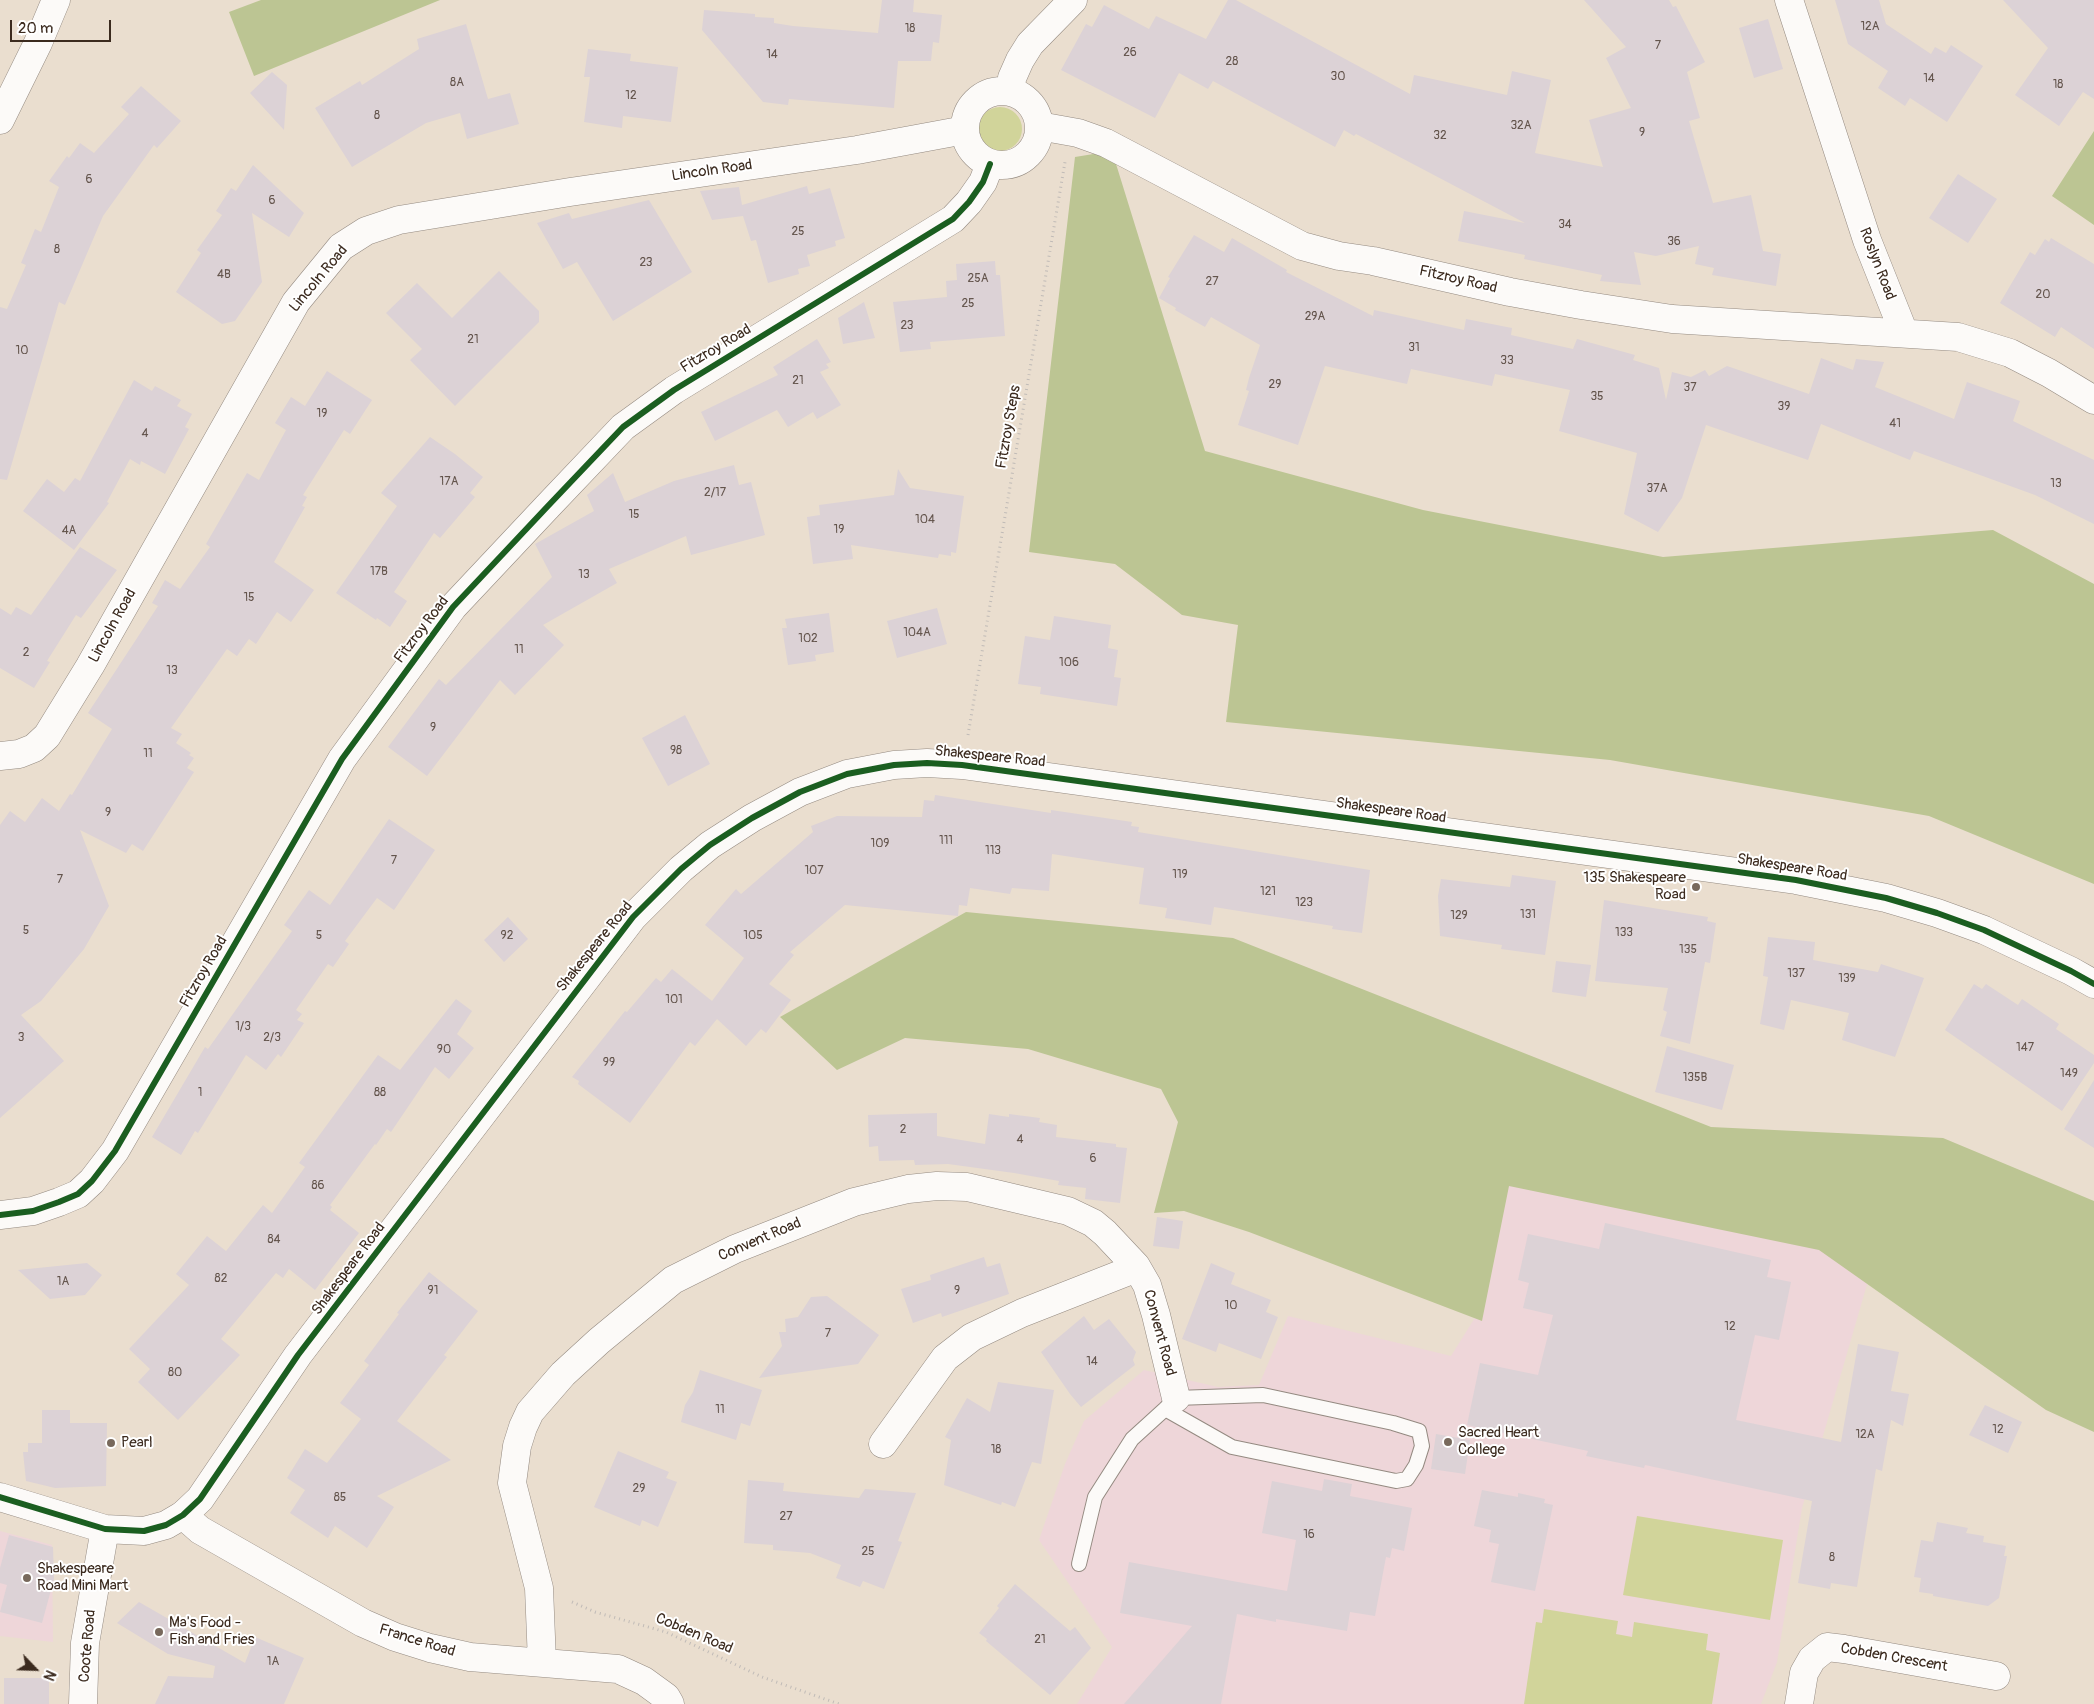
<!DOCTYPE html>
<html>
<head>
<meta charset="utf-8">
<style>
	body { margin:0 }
	#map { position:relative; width:2094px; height:1704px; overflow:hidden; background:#eadecf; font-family:Pangolin,sans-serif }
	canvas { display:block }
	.north { position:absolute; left:10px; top:1644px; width:50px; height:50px; -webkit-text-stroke:4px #fff; paint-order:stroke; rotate:114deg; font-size:14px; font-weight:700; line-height:20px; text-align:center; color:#3b2a1e }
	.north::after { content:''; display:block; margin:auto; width:18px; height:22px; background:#3b2a1e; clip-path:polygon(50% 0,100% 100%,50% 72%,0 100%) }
	.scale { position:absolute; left:10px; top:20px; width:101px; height:22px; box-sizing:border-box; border:2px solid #3b2a1e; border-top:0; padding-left:6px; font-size:15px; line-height:18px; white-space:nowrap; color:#3b2a1e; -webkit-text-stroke:4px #fff; paint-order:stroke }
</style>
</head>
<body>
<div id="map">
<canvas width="2094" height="1704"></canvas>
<div class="north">N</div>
<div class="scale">20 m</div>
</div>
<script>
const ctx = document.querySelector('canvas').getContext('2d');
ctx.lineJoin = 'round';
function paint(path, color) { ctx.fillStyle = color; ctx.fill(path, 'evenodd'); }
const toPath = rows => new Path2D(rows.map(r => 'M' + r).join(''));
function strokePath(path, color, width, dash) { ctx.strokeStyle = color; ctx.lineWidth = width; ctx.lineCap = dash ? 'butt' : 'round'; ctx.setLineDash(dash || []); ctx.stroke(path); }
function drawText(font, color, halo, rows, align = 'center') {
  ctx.font = font + ' Pangolin,sans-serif'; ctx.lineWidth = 4; ctx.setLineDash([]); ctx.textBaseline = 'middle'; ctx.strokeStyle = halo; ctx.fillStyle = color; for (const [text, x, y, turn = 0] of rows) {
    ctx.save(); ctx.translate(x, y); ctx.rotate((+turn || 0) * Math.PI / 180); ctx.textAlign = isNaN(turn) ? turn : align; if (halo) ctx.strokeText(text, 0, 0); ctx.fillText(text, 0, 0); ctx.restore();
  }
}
const built = toPath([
	[1507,1182,1875,1257,1802,1508,1777,1662,1761,1704,1077,1704,1112,1647,1039,1540,1065,1464,1084,1421,1144,1370,1218,1387,1259,1385,1288,1316,1451,1356,1476,1316],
	[0,1531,52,1545,53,1642,0,1636]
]);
const green = toPath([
	'978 129a22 22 0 1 1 44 0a22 22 0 1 1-44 0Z',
	[1637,1516,1783,1540,1770,1620,1623,1595],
	[1544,1609,1618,1621,1616,1634,1632,1637,1634,1622,1708,1634,1706,1650,1720,1653,1712,1704,1524,1704,1536,1622,1542,1623]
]);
const forest = toPath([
	[261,0,440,0,254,76,229,12],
	[2094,131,2094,225,2052,196],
	[1112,151,1205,451,1423,510,1663,557,1993,530,2094,584,2094,884,1929,816,1610,760,1226,722,1238,625,1182,615,1115,564,1029,552,1075,157],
	[966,912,1233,938,1711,1127,1943,1138,2094,1201,2094,1432,2046,1410,1819,1250,1509,1186,1482,1321,1249,1232,1184,1211,1154,1213,1178,1122,1161,1089,1028,1049,905,1038,837,1070,780,1017]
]);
const building = toPath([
	[882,0,914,0,913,12,942,15,939,43,933,42,931,61,898,61,894,108,789,99,788,105,763,102,702,30,704,10,755,14,755,17,774,18,774,23,793,26,878,33],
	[1228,0,1236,0,1410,94,1414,75,1507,95,1512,71,1551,80,1535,153,1603,167,1589,120,1631,108,1606,58,1626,47,1584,0,1669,0,1673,7,1676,6,1705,62,1687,72,1700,118,1689,121,1713,203,1751,195,1763,251,1781,254,1776,286,1712,275,1714,268,1695,264,1699,246,1656,256,1634,252,1641,285,1600,281,1602,275,1524,259,1525,255,1458,241,1464,211,1525,223,1356,134,1354,136,1344,130,1335,147,1213,81,1208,89,1179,73,1155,118,1061,70,1086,24,1092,27,1104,5,1149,29,1156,16,1206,39],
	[1835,0,1879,0,1886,24,1931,54,1935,47,1946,53,1951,45,1983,66,1947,122,1910,98,1905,106,1878,88,1888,71,1848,44],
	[2003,0,2094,0,2094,99,2083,92,2059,126,2015,95,2048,48],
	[1768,19,1783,69,1754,78,1739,28],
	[466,24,488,99,510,93,519,124,467,139,460,113,426,123,352,167,315,108,360,81,362,85,419,49,417,39],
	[588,49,631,54,630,61,678,67,671,122,623,116,622,128,584,122,590,77,584,77],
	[272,72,287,85,284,130,250,93],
	[141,86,181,121,157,148,154,145,103,216,65,305,59,302,7,480,0,479,0,307,7,309,26,265,21,263,35,229,41,232,59,187,49,181,67,156,69,158,80,143,94,153,129,114,121,107],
	[253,165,304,213,289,237,252,213,262,282,235,321,222,324,176,292,201,253,197,250,222,215,216,211,231,188,236,191],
	[1958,174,1997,199,1968,243,1929,218],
	[807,186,809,194,830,188,845,238,835,241,836,246,807,255,810,266,798,269,799,274,768,283,756,240,751,241,743,216,712,220,700,191,739,187,742,205],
	[649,200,692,272,613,321,577,262,563,269,537,223,569,213,572,219],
	[1194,235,1224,252,1232,238,1287,270,1286,272,1373,316,1374,310,1464,330,1466,319,1512,328,1511,335,1573,349,1577,339,1635,355,1633,360,1659,368,1666,400,1672,372,1691,377,1705,370,1709,376,1727,366,1809,394,1821,358,1853,370,1856,359,1884,362,1875,387,1954,419,1967,382,2020,401,2013,421,2094,460,2094,524,2035,495,1914,451,1910,460,1821,424,1808,460,1706,425,1682,498,1658,532,1624,514,1637,453,1559,431,1570,390,1495,374,1492,386,1411,369,1407,384,1325,366,1298,445,1238,425,1249,391,1246,390,1249,378,1260,345,1211,317,1205,327,1175,310,1176,308,1159,298,1170,278,1168,277],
	[2051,238,2094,264,2094,349,2061,327,2055,337,2000,303,2030,252,2035,255,2045,239,2049,242],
	[995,261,996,275,1000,275,1005,336,930,342,931,349,900,352,893,302,947,297,946,281,957,280,956,264],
	[499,271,539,311,539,322,455,406,410,360,422,349,386,313,417,283,452,318],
	[864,302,875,338,843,344,838,318],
	[817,339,831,362,826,364,829,368,820,372,841,405,817,419,813,412,788,427,777,410,715,441,701,412,778,375,773,367],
	[327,371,372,400,350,434,344,430,303,495,307,497,302,506,305,507,274,562,314,590,291,622,277,612,256,644,249,639,237,656,227,649,171,728,182,734,176,743,191,753,189,755,194,758,187,768,194,772,143,851,132,844,126,853,80,830,109,906,84,949,41,1001,21,1015,64,1061,0,1118,0,825,10,811,25,822,42,798,59,811,70,794,72,795,112,729,88,713,158,606,152,603,165,580,180,589,210,547,206,544,247,473,259,480,286,430,275,423,291,397,305,406],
	[134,380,152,391,155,386,181,400,177,406,192,414,185,427,189,429,165,474,141,461,140,465,130,459,107,502,109,503,74,550,23,511,47,479,64,492,75,478,80,481],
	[430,437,455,454,483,477,470,493,475,497,440,538,434,533,394,592,407,601,390,627,377,618,376,620,336,593,397,506,381,493],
	[734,465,739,485,751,482,765,535,691,555,686,536,609,569,617,583,543,625,564,645,515,695,500,680,427,776,388,747,439,679,446,685,552,577,535,544,594,511,587,495,613,473,625,502,674,481],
	[898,469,910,488,964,496,956,553,951,552,951,556,939,554,938,558,851,545,853,559,813,564,807,517,820,515,819,505,894,495],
	[80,547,117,570,81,618,76,615,47,661,50,662,34,688,0,668,0,608,11,615,16,607,31,615],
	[937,608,947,644,897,658,887,621],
	[829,613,834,652,815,655,816,661,788,665,782,628,787,628,785,619],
	[1054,616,1111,625,1108,648,1118,650,1114,677,1121,678,1117,706,1040,694,1041,687,1018,684,1025,636,1050,640],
	[685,715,710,764,668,786,642,738],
	[935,795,1051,813,1051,810,1132,822,1131,826,1139,827,1138,832,1370,870,1362,933,1332,929,1333,926,1214,907,1211,925,1165,918,1167,908,1139,904,1144,868,1052,854,1049,891,1012,888,1010,894,970,888,967,906,959,905,958,916,845,905,790,952,794,955,769,984,791,1000,766,1033,761,1029,746,1046,717,1019,695,1046,690,1042,630,1123,578,1084,579,1081,572,1077,625,1011,627,1012,656,978,661,982,672,969,712,1001,744,958,705,925,736,889,741,894,813,832,811,826,837,816,922,817,924,800,934,801],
	[389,819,435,850,394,910,377,898,345,941,349,944,333,967,328,964,296,1010,302,1014,297,1020,304,1023,281,1057,278,1054,266,1070,246,1055,198,1133,195,1131,181,1155,152,1137,205,1047,208,1049,292,931,284,925,309,890,330,905],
	[1512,875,1556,881,1545,955,1501,949,1502,945,1440,936,1438,896,1441,879,1510,887],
	[1604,900,1708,917,1707,921,1716,923,1710,963,1705,962,1690,1044,1660,1036,1667,1012,1663,1010,1668,988,1595,981],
	[508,917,528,939,504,962,484,940],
	[1768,937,1815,942,1813,960,1878,972,1881,964,1924,978,1895,1057,1842,1040,1849,1013,1791,1000,1784,1030,1760,1024,1768,977,1763,976],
	[1556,961,1591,965,1586,997,1552,992],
	[1974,984,1982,989,1986,984,2018,1005,2022,999,2059,1024,2056,1029,2094,1055,2094,1063,2062,1111,1945,1030],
	[456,999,472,1011,457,1034,474,1048,449,1079,435,1067,391,1132,387,1129,376,1145,375,1144,330,1205,332,1207,330,1210,359,1233,315,1290,289,1269,283,1278,276,1273,221,1339,240,1355,178,1420,138,1382,150,1369,129,1349,189,1285,176,1274,207,1236,226,1251,263,1205,272,1213,305,1167,299,1163,378,1055,400,1070],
	[1667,1046,1734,1065,1722,1110,1655,1092],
	[2094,1080,2094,1148,2064,1129],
	[937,1113,937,1136,985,1144,989,1114,1009,1117,1009,1114,1040,1118,1039,1122,1057,1125,1056,1137,1116,1144,1116,1147,1127,1148,1120,1203,1085,1199,1086,1188,1058,1185,1059,1181,1014,1173,948,1164,915,1165,914,1160,879,1161,878,1146,869,1147,868,1115],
	[1157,1217,1183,1221,1179,1249,1153,1246],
	[1605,1223,1771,1260,1767,1277,1791,1282,1779,1340,1755,1335,1736,1420,1841,1442,1858,1344,1899,1352,1891,1391,1909,1394,1903,1426,1891,1420,1882,1471,1876,1469,1857,1587,1831,1583,1830,1589,1798,1583,1812,1501,1645,1465,1644,1468,1586,1456,1588,1451,1467,1425,1480,1363,1538,1375,1553,1315,1523,1308,1529,1283,1518,1280,1528,1234,1599,1249],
	[984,1257,987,1267,1000,1263,1009,1294,942,1317,941,1313,913,1323,901,1289,931,1280,930,1275],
	[87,1263,102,1275,85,1295,50,1299,18,1270],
	[1211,1263,1235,1273,1231,1284,1271,1300,1266,1312,1278,1317,1261,1359,1219,1343,1216,1352,1182,1339],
	[429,1272,478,1311,444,1355,447,1357,397,1421,451,1460,377,1496,394,1507,367,1548,335,1526,328,1538,290,1513,305,1490,287,1478,305,1449,327,1463,361,1419,340,1403,369,1365,364,1361,399,1314,397,1313],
	[827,1296,879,1335,858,1364,759,1378,782,1346,779,1332,786,1332,785,1319,798,1317,811,1297],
	[1084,1316,1094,1330,1109,1319,1136,1352,1133,1360,1135,1365,1081,1407,1070,1394,1041,1352],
	[700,1370,762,1390,750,1426,741,1423,736,1440,681,1422,685,1405,693,1392],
	[998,1382,1054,1390,1041,1464,1032,1462,1015,1507,1002,1502,1001,1505,944,1485,951,1440,945,1437,967,1398,990,1412],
	[1985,1405,2022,1422,2008,1453,1969,1435],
	[42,1410,70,1410,70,1423,107,1423,106,1486,55,1488,26,1481,23,1452,28,1452,28,1443,42,1443],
	[1436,1434,1470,1440,1465,1474,1431,1469],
	[618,1451,669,1472,666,1478,677,1482,658,1527,642,1520,640,1526,594,1507],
	[1324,1479,1352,1484,1350,1496,1412,1508,1404,1551,1392,1548,1390,1558,1386,1557,1375,1616,1350,1612,1347,1631,1276,1619,1276,1622,1237,1614,1221,1704,1124,1704,1192,1626,1120,1613,1129,1562,1287,1591,1296,1540,1262,1533,1272,1481,1322,1491],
	[748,1480,784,1483,783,1491,859,1498,865,1489,916,1493,898,1541,902,1542,884,1589,863,1581,860,1587,836,1578,841,1565,810,1553,773,1550,773,1545,744,1543],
	[1482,1490,1518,1497,1518,1493,1545,1499,1544,1503,1553,1505,1535,1591,1491,1582,1499,1544,1489,1542,1491,1530,1474,1526],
	[1937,1522,1968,1528,1966,1533,1984,1536,1983,1542,2006,1546,2004,1556,2007,1556,1999,1598,1988,1606,1933,1596,1933,1594,1919,1592,1921,1578,1914,1577,1921,1540,1933,1542],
	[9,1535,53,1547,54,1579,42,1623,0,1612,7,1585,0,1583,0,1568],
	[1015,1584,1070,1631,1075,1627,1091,1648,1050,1695,986,1641,987,1639,979,1633,999,1608,997,1606],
	[139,1602,245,1663,255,1637,304,1658,284,1704,155,1704,168,1676,213,1678,215,1666,168,1654,117,1623],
	[4,1678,49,1678,49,1704,4,1704]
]);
const path = toPath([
	[968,735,1065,162],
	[572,1602,595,1612,666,1632,762,1677,839,1704]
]);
const service = toPath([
	[1079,1564,1095,1497,1132,1439,1165,1409,1176,1398,1263,1395,1393,1423,1419,1431,1422,1446,1416,1465,1407,1479,1396,1481,1232,1447,1165,1409]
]);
const minor = toPath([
	[1789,0,1867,240,1904,333],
	'965 128a37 37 0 1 1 74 0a37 37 0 1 1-74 0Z',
	[1011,92,1012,78,1020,60,1030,44,1073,0],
	[0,120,38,43,56,0],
	[1039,126,1078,133,1106,143,1302,246,1339,256,1373,261,1510,292,1581,305,1672,319,1958,337,2010,353,2049,373,2094,400],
	[0,756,19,754,34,748,47,736,90,666,296,302,341,247,366,231,399,220,570,192,857,150,965,130],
	[0,1215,33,1211,59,1202,78,1194,92,1181,115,1151,342,759,453,607,547,507,623,427,674,390,953,219,969,202,983,182,990,164],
	[883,1444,945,1358,972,1337,1022,1313,1129,1271,1136,1266],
	[183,1515,200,1530,214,1538,363,1623,395,1637,430,1648,470,1657,618,1669,644,1681,666,1697,670,1704],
	[542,1662,539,1588,512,1483,517,1446,523,1427,530,1412,563,1374,599,1341,673,1280,735,1249,854,1202,908,1189,937,1186,967,1187,1068,1211,1093,1223,1105,1233,1136,1266,1147,1285,1156,1315,1176,1398],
	[1799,1704,1804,1673,1812,1659,1827,1647,1844,1649,1996,1676]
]);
const tertiary = toPath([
	[0,1497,105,1529,144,1531,166,1525,183,1515,200,1499,298,1355,633,917,681,869,710,845,752,818,800,792,847,774,894,765,927,763,962,765,1796,880,1886,898,1937,913,1984,930,2071,971,2094,984],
	[83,1704,85,1643,105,1529]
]);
const cycleway = toPath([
	[0,1215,33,1211,59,1202,78,1194,92,1181,115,1151,342,759,453,607,547,507,623,427,674,390,953,219,969,202,983,182,990,164],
	[0,1497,105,1529,144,1531,166,1525,183,1515,200,1499,298,1355,633,917,681,869,710,845,752,818,800,792,847,774,894,765,927,763,962,765,1796,880,1886,898,1937,913,1984,930,2071,971,2094,984]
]);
const markers = [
	[1696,887,5,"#78695c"],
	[1448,1442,5,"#78695c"],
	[111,1443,5,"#78695c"],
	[27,1578,5,"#78695c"],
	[159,1632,5,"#78695c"]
];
const numberNames = [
	["12A",1870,27],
	["18",910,29],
	["7",1658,46],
	["26",1130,53],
	["14",772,55],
	["28",1232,62],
	["30",1338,77],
	["14",1929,79],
	["8A",457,83],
	["18",2058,85],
	["12",631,96],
	["8",377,116],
	["32A",1521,126],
	["9",1642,133],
	["32",1440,136],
	["6",89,180],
	["6",272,201],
	["34",1565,225],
	["25",798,232],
	["36",1674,242],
	["8",57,250],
	["23",646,263],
	["4B",224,275],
	["25A",978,279],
	["27",1212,282],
	["20",2043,295],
	["25",968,304],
	["29A",1315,317],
	["23",907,326],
	["21",473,340],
	["31",1414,348],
	["10",22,351],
	["33",1507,361],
	["21",798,381],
	["29",1275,385],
	["37",1690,388],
	["35",1597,397],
	["39",1784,407],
	["19",322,414],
	["41",1895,424],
	["4",145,434],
	["17A",449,482],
	["13",2056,484],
	["37A",1657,489],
	["2/17",715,493],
	["15",634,515],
	["104",925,520],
	["19",839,530],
	["4A",69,531],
	["17B",379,572],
	["13",584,575],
	["15",249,598],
	["104A",917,633],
	["102",808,639],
	["11",519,650],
	["2",26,653],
	["106",1069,663],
	["13",172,671],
	["9",433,728],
	["98",676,751],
	["11",148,754],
	["9",108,813],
	["111",946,841],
	["109",880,844],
	["113",993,851],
	["7",394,861],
	["107",814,871],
	["119",1180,875],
	["7",60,880],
	["121",1268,892],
	["123",1304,903],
	["131",1528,915],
	["129",1459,916],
	["5",26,931],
	["133",1624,933],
	["5",319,936],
	["92",507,936],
	["105",753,936],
	["135",1688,950],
	["137",1796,974],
	["139",1847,979],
	["101",674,1000],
	["1/3",243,1027],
	["3",21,1038],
	["2/3",272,1038],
	["147",2025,1048],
	["90",444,1050],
	["99",609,1063],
	["149",2069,1074],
	["135B",1695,1078],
	["1",200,1093],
	["88",380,1093],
	["2",903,1130],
	["4",1020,1140],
	["6",1093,1159],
	["86",318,1186],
	["84",274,1240],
	["82",221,1279],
	["1A",63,1282],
	["91",433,1291],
	["9",957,1291],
	["10",1231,1306],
	["12",1730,1327],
	["7",828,1334],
	["14",1092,1362],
	["80",175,1373],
	["11",720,1410],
	["12",1998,1430],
	["12A",1865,1435],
	["18",996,1450],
	["29",639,1489],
	["85",340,1498],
	["27",786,1517],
	["16",1309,1535],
	["25",868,1552],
	["8",1832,1558],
	["21",1040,1640],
	["1A",273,1662]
];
const streetNames = [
	["Lincoln Road",712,171,-8],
	["Roslyn Road",1877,264,69],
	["Lincoln Road",319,279,-50],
	["Fitzroy Road",1458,280,13],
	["Fitzroy Road",716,349,-31],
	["Fitzroy Steps",1009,427,-80],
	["Lincoln Road",113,626,-61],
	["Fitzroy Road",422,630,-53],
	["Shakespeare Road",990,757,6],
	["Shakespeare Road",1391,811,8],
	["Shakespeare Road",1792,868,9],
	["Shakespeare Road",595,947,-51],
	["Fitzroy Road",204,972,-60],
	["Convent Road",760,1240,-23],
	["Shakespeare Road",349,1269,-53],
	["Convent Road",1159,1333,75],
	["Cobden Road",694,1634,23],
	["France Road",417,1641,17],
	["Coote Road",88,1646,-85],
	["Cobden Crescent",1894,1658,10]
];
const poiNames = [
	["135 Shakespeare",1686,878,"right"],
	["Road",1686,895,"right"],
	["Sacred Heart",1458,1433],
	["College",1458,1450],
	["Pearl",121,1443],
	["Shakespeare",37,1569],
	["Road Mini Mart",37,1586],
	["Ma's Food -",169,1623],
	["Fish and Fries",169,1640]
];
paint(built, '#eed6d9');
paint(green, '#d1d49a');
paint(forest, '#bcc593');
paint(building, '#dcd2d6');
strokePath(service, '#948a81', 16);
strokePath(minor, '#948a81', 29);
strokePath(tertiary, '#948a81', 29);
strokePath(path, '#c0bbb7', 3, [1, 4]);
strokePath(service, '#fcfaf8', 14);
strokePath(minor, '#fcfaf8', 28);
strokePath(tertiary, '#fcfaf8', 28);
strokePath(cycleway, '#1b5e20', 6);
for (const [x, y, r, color] of markers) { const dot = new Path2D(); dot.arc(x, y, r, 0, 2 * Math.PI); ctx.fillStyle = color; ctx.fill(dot); strokePath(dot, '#fff', 2); }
drawText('12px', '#63544c', null, numberNames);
drawText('15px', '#3b2a1e', '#fff', streetNames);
drawText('15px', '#3b2a1e', '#fff', poiNames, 'left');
</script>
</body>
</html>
